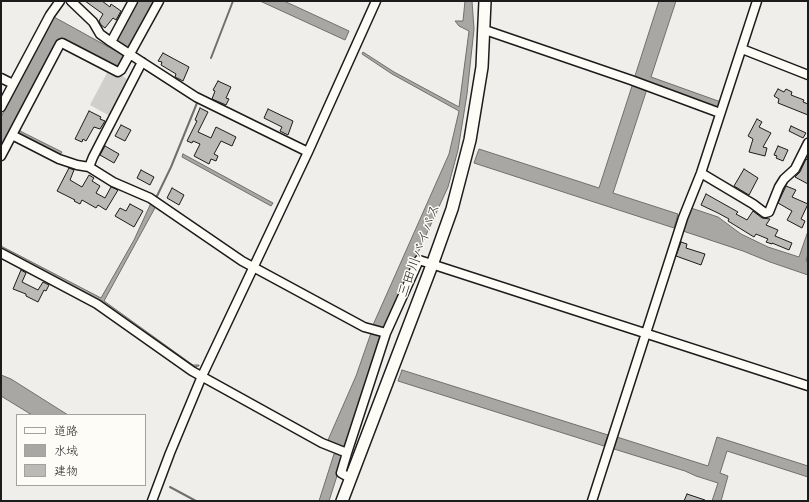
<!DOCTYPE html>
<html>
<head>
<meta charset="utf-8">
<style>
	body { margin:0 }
	#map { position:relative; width:809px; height:502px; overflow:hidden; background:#f0eeea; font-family:Mynerve,"Klee One",sans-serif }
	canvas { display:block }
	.frame { position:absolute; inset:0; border:2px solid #1c1c1c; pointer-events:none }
	.legend { position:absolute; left:16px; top:414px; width:130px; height:72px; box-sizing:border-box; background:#fdfcf7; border:1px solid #a3a29f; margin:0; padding:5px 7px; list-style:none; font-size:12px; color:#1c1c1c }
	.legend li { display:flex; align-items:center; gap:8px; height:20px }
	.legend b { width:20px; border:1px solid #a3a29f }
</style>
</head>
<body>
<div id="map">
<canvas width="809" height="502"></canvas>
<div class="frame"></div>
<ul class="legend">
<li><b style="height:5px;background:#fdfcf7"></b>道路</li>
<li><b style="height:11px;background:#a8a7a3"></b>水域</li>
<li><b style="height:11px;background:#bbbab6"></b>建物</li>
</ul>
</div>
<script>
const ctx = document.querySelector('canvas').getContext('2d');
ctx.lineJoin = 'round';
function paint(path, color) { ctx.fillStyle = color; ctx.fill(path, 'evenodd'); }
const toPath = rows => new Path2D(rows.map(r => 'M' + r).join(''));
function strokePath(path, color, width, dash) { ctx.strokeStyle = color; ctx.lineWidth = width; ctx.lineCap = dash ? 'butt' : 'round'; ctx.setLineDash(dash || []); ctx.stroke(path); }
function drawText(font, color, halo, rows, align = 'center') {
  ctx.font = font + ' Mynerve,"Klee One",sans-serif'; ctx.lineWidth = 3; ctx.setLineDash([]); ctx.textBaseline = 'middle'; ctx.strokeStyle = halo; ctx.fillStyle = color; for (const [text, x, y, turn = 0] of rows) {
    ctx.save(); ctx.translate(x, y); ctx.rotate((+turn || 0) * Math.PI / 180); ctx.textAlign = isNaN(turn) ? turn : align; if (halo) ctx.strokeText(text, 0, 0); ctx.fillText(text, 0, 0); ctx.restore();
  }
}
const green = toPath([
	[108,71,120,74,128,80,110,116,90,105]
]);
const water = toPath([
	[137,1,155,1,129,49,126,47,122,55,124,57,117,68,61,38,1,149,1,117,54,17,114,50,119,43,116,41,137,1],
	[260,1,284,1,349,31,345,40,260,1],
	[465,1,472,1,474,29,467,94,458,150,448,187,384,327,379,328,373,325,449,154,459,111,392,74,362,54,363,52,394,72,459,107,469,31,459,26,455,21,463,21,465,1],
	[659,1,676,1,651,77,721,102,718,108,634,79,659,1],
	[633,83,647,89,613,193,678,214,674,228,474,163,479,149,599,188,633,83],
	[20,131,62,152,60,155,18,134,20,131],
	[183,154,273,203,271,206,182,157,183,154],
	[151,203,156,206,104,301,193,365,199,365,199,366,193,367,1,249,1,246,101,298,134,240,151,203],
	[691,208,718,217,741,234,768,247,799,257,808,231,808,254,806,261,808,262,808,275,770,262,743,251,683,231,691,208],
	[371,333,378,334,380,336,345,447,341,447,328,440,356,376,371,333],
	[402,370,608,435,604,446,398,381,402,370],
	[1,375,11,379,68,415,32,415,1,396,1,375],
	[617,437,708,466,717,437,808,466,808,477,727,451,720,473,728,476,721,501,712,501,718,483,696,476,685,471,614,449,617,437],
	[339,453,343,457,329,501,319,501,334,454,339,453]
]);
const stream = toPath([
	[211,58,233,1],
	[143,68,191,99],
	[157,196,171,167,197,103],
	[170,487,196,501]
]);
const building = toPath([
	[85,1,102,1,110,7,111,4,121,11,116,20,113,18,105,28,101,25,99,21,103,14,85,1],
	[163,53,189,67,183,81,175,77,176,74,161,65,162,62,158,61,163,53],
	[218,81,231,87,226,98,229,99,226,105,212,99,215,91,213,90,218,81],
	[778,89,784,92,786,89,792,92,791,95,804,100,803,102,808,104,808,115,778,103,779,99,774,96,778,89],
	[200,108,208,112,198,132,211,138,216,127,236,137,232,146,221,141,214,154,218,156,216,161,211,159,209,164,194,156,200,144,193,141,192,143,187,141,197,121,195,120,200,108],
	[268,109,293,121,288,135,280,131,282,127,264,118,268,109],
	[89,111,101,117,100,119,105,121,100,129,94,127,86,141,83,139,82,142,75,139,89,111],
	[757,119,762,122,759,127,771,133,763,147,767,148,765,156,749,152,753,139,748,136,757,119],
	[121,125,131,130,125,141,115,136,121,125],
	[791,126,806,133,803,138,789,131,791,126],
	[105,146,119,154,114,163,100,155,105,146],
	[778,146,788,150,783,161,776,158,777,156,774,155,778,146],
	[806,159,808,161,808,184,795,177,800,172,806,159],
	[69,168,74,170,70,180,82,187,89,175,94,178,92,181,100,186,96,193,105,198,111,187,118,190,106,210,98,205,96,208,82,200,80,204,74,201,75,200,57,191,69,168],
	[744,169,758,178,749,195,734,186,744,169],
	[141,170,154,177,150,185,137,178,141,170],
	[786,186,796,190,792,197,808,204,801,219,805,221,802,228,787,220,792,211,778,203,786,186],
	[172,188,184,195,179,205,167,198,172,188],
	[706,194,738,212,736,214,747,220,753,211,762,218,770,219,766,225,778,230,775,236,792,243,789,250,772,243,772,244,766,242,768,239,756,234,754,237,728,221,729,219,718,213,701,205,706,194],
	[130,204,143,211,134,227,115,216,120,208,126,211,130,204],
	[681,242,687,244,686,248,705,254,701,265,676,256,681,242],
	[21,270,26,273,22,282,38,290,43,282,49,285,46,291,44,290,38,302,26,296,26,294,13,289,21,270],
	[687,494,705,500,705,501,684,501,687,494]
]);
const minor = toPath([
	[71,1,93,22,100,34,111,42,196,97,308,152],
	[485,30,631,80,720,113],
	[111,42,133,1],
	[742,49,808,75],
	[1,78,13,84],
	[1,107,50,15,60,1],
	[12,135,60,44,62,43,118,72,121,70,159,1],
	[1,156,12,135,59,159,77,165,89,167,113,182,150,198,242,261,364,327,386,333,419,260,808,386],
	[89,167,93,157,142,62],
	[701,173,753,204,765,213,769,212,779,187,784,179,795,169,808,143],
	[1,253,97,304,192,371,322,443,347,453,341,473,350,478],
	[347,453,386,333],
	[152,501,170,453,202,376,308,152,376,1],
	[592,501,683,218,701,173,757,1]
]);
const highway = toPath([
	[342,501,432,265,452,209,470,140,482,67,485,1]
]);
const streetNames = [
	["三田川バイパス",420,251,-70]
];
paint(green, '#d0cfcc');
paint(water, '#a8a7a3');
strokePath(water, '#706f6d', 1);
strokePath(stream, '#706f6d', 2);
paint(building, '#bbbab6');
strokePath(building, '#1c1c1c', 1);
strokePath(minor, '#1c1c1c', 11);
strokePath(highway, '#1c1c1c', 14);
strokePath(minor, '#fdfcf7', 8);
strokePath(highway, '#fdfcf7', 11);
drawText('14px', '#1c1c1c', '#fdfcf7', streetNames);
</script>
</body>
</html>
